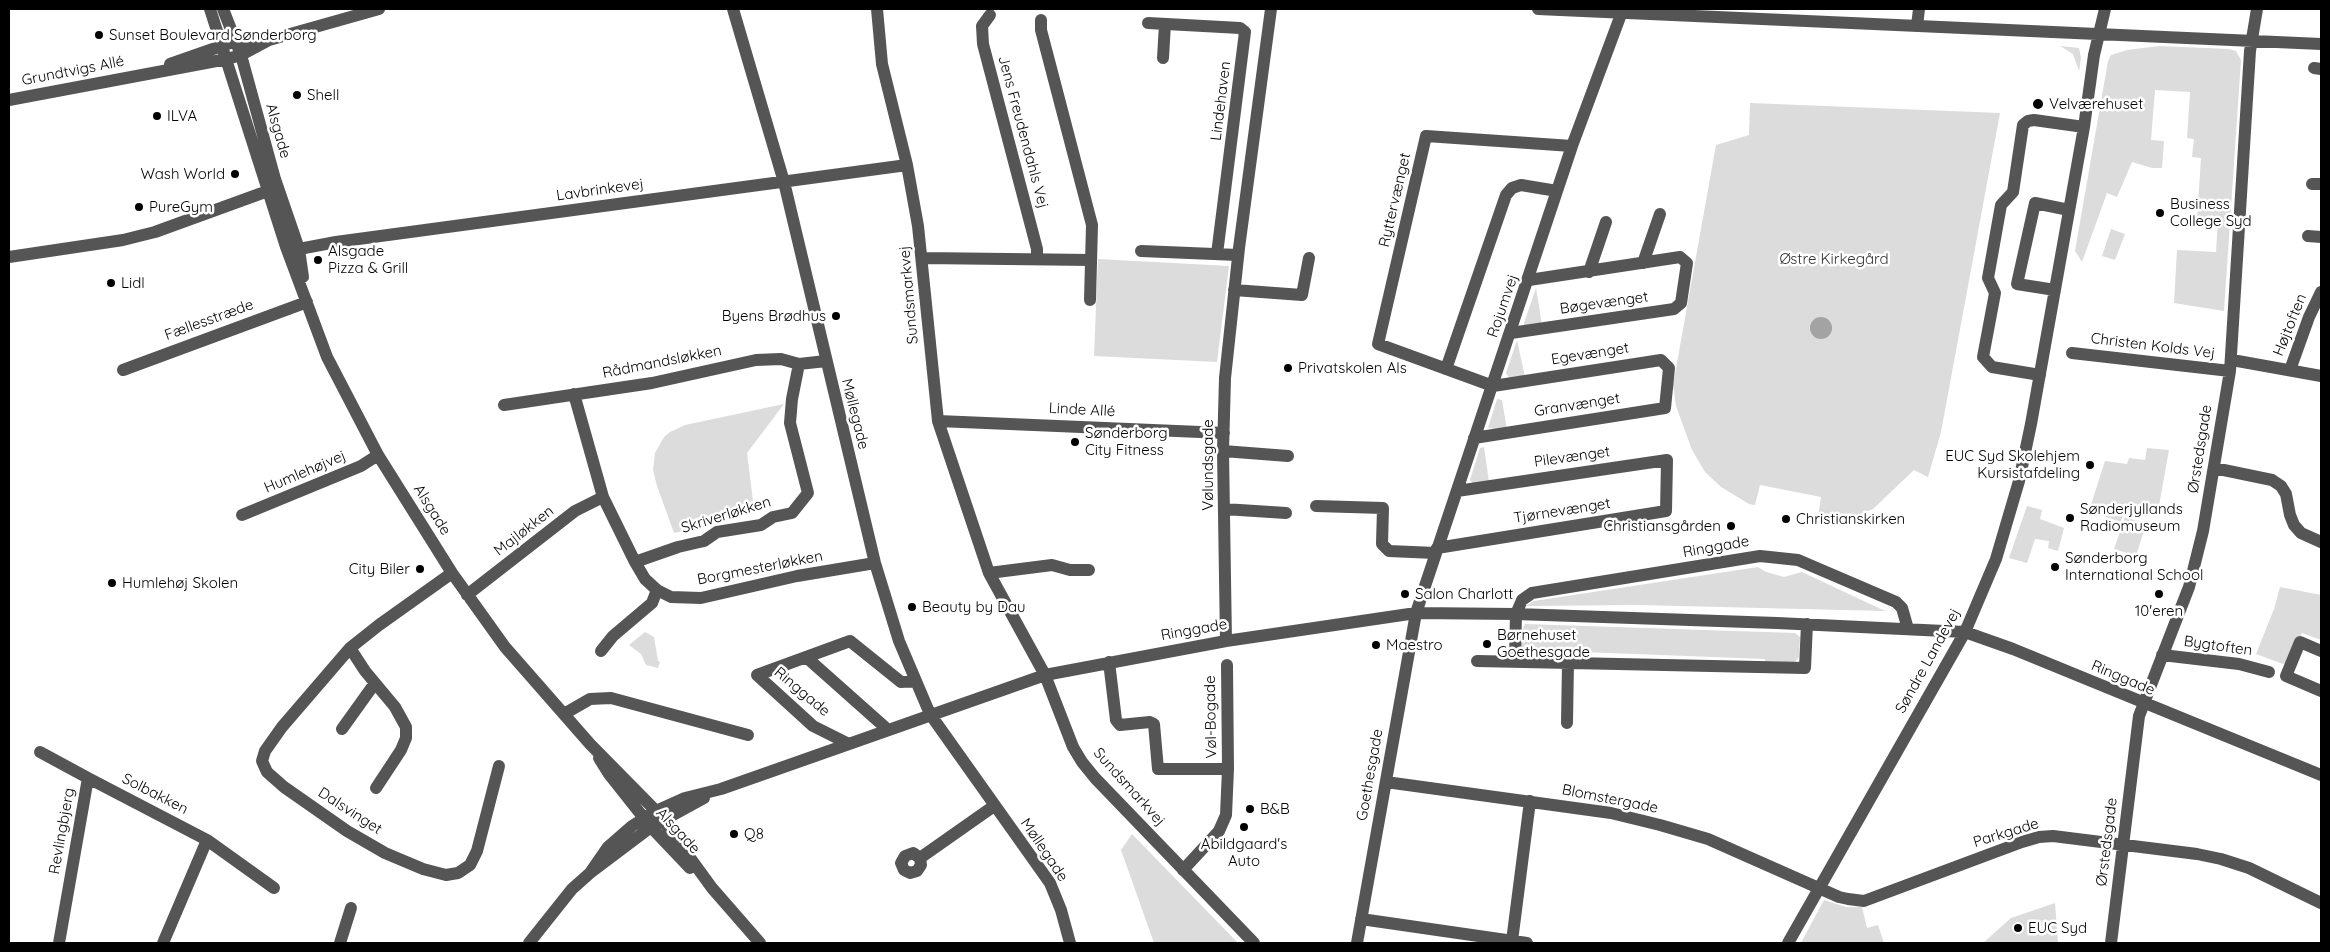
<!DOCTYPE html>
<html>
<head>
<meta charset="utf-8">
<style>
	body { margin:0 }
	#map { position:relative; width:2330px; height:952px; overflow:hidden; background:#fff; font-family:Quicksand,sans-serif }
	canvas { display:block }
	.frame { position:absolute; inset:0; border:10px solid #000; pointer-events:none }
</style>
</head>
<body>
<div id="map">
<canvas width="2330" height="952"></canvas>
<div class="frame"></div>
</div>
<script>
const ctx = document.querySelector('canvas').getContext('2d');
ctx.lineJoin = 'round';
function paint(path, color) { ctx.fillStyle = color; ctx.fill(path, 'evenodd'); }
const toPath = rows => new Path2D(rows.map(r => 'M' + r).join(''));
function strokePath(path, color, width, dash) { ctx.strokeStyle = color; ctx.lineWidth = width; ctx.lineCap = dash ? 'butt' : 'round'; ctx.setLineDash(dash || []); ctx.stroke(path); }
function drawText(font, color, halo, rows, align = 'center') {
  ctx.font = font + ' Quicksand,sans-serif'; ctx.lineWidth = 5; ctx.setLineDash([]); ctx.textBaseline = 'middle'; ctx.strokeStyle = halo; ctx.fillStyle = color; for (const [text, x, y, turn = 0] of rows) {
    ctx.save(); ctx.translate(x, y); ctx.rotate((+turn || 0) * Math.PI / 180); ctx.textAlign = isNaN(turn) ? turn : align; if (halo) ctx.strokeText(text, 0, 0); ctx.fillText(text, 0, 0); ctx.restore();
  }
}
const green = toPath([
	[2060,46,2079,48,2081,58,2079,71,2073,54],
	[2159,46,2229,49,2236,51,2241,60,2224,311,2174,303,2177,250,2216,252,2218,221,2197,219,2201,158,2192,157,2194,139,2187,138,2190,92,2155,90,2151,140,2164,141,2162,168,2152,168,2132,162,2117,197,2107,193,2082,262,2075,251,2108,61,2111,55,2127,50],
	[1750,103,2000,113,1941,432,1928,477,1914,470,1873,509,1845,520,1817,525,1821,497,1760,485,1755,505,1749,504,1721,487,1705,472,1692,450,1676,406,1673,385,1716,145,1749,135],
	[2111,229,2125,234,2115,260,2102,256],
	[1098,259,1229,266,1217,362,1094,356],
	[1536,288,1542,325,1524,325,1524,323],
	[1517,340,1525,377,1510,379,1506,373],
	[1497,399,1502,400,1507,430,1488,428],
	[784,404,747,453,754,509,742,510,738,516,708,521,704,528,674,533,657,486,653,470,655,453,664,437,670,432,685,425],
	[1484,447,1489,482,1473,484,1470,480,1480,448],
	[2147,448,2169,450,2157,517,2125,508,2121,522,2089,511,2105,461,2127,464,2129,458,2145,460],
	[2027,506,2042,510,2040,519,2064,528,2058,551,2048,548,2049,541,2035,539,2027,563,2009,558],
	[2125,517,2146,524,2136,556,2114,549],
	[1758,567,1766,572,1784,577,1802,572,1885,611,1638,605,1526,606,1534,601],
	[2280,587,2321,595,2321,640,2302,633,2288,662,2283,664,2256,654,2274,609],
	[1525,624,1795,633,1800,637,1799,657,1794,663,1766,665,1765,659,1557,651,1555,659,1525,658,1521,650,1521,633],
	[645,632,654,637,658,661,660,662,658,668,646,665,641,654,629,645],
	[1132,834,1238,943,1154,943,1121,850],
	[1824,900,1846,907,1862,907,1867,928,1878,925,1884,943,1804,943,1802,941],
	[2055,903,2058,943,1983,943,2011,918]
]);
const water = toPath([
	'1810 328a11 11 0 1 1 22 0a11 11 0 1 1-22 0Z'
]);
const minor = toPath([
	[210,9,286,247,327,357,378,455,452,573,505,647,590,744,656,811,712,888,760,943],
	[223,9,241,55,275,179,299,249,303,277],
	[733,9,784,182,875,563,899,641,930,714,1050,883,1061,910,1070,943],
	[877,9,882,64,907,165,918,226,938,421,989,573,1045,675,1073,747,1082,762,1095,778,1254,943],
	[1538,9,2321,44],
	[990,15,982,26,983,44,1037,249,1037,259],
	[1041,20,1041,30,1092,225,1090,300],
	[1148,23,1240,28,1245,32,1217,254],
	[1917,26,1919,9],
	[1163,58,1165,24],
	[170,64,230,43,266,41],
	[2314,68,2321,69],
	[9,100,227,59,241,55,269,40,379,9],
	[2312,184,2321,184],
	[2308,236,2321,237],
	[299,249,336,242,907,165],
	[1141,251,1238,255],
	[9,257,123,240,155,232,276,188],
	[923,258,1091,260],
	[1643,263,1660,214],
	[1589,272,1606,222],
	[1234,290,1302,295,1309,258],
	[2055,290,2017,284,2035,203,2069,210],
	[1511,333,1674,309,1681,303,1687,263,1680,257,1529,280],
	[2072,353,2230,371],
	[2232,360,2321,376],
	[1446,369,1506,195,1512,188,1521,185,1557,191],
	[123,370,307,302],
	[2290,370,2309,317,2321,292],
	[2040,375,1992,367,1983,357,1995,293,1988,278,2001,205,2013,192,2023,125,2028,121,2034,120,2084,127],
	[574,394,603,497,635,562,645,579,657,590,671,597,701,598,797,576,875,563],
	[504,405,652,383,756,360,781,359,799,364,826,361],
	[938,421,1224,433],
	[1474,438,1665,408,1669,368,1661,360,1493,386,1378,344,1426,136,1572,146],
	[1223,451,1288,456],
	[2214,468,2272,480,2281,486,2286,494,2290,515,2294,525,2301,533,2321,542],
	[1316,506,1383,508,1382,544,1389,551,1435,553],
	[1224,509,1286,513],
	[242,515,361,466,378,455],
	[1437,548,1666,511,1667,460,1457,491],
	[635,562,678,547,704,541,717,532,761,525,773,517,792,513,808,493,790,423,792,399,799,364],
	[452,573,379,625,350,648,282,727,265,751,262,761,267,772,284,787,347,831,385,853,423,869,446,875,458,873,470,865,477,851,499,766],
	[989,573,1052,565,1070,570,1089,570],
	[467,595,575,511,603,497],
	[1226,641,1223,451,1225,378,1239,248,1271,9],
	[350,648,365,671,395,707,406,727,406,738,401,750,376,788],
	[601,651,613,636,652,603,657,590],
	[2321,651,2300,642,2286,676,2321,691],
	[2162,655,2239,664,2269,672],
	[806,657,887,729],
	[1477,661,1805,668,1807,624],
	[1515,661,1516,614,1522,600,1532,593,1760,556,1798,560,1896,602,1902,608,1908,629],
	[1109,662,1116,720,1120,725,1150,722,1154,724,1158,769,1228,769],
	[564,714,590,699,611,698,748,735],
	[1567,723,1568,662],
	[342,729,375,683],
	[847,743,813,726,757,675,850,641,901,682,916,681],
	[40,752,88,778,59,943],
	[599,758,609,774,651,827,690,868],
	[88,778,207,840,274,888],
	[1386,782,1611,813,1660,825,1708,839,1839,897,1848,899,1864,901,2022,842,2039,837,2053,836,2197,854,2221,859,2249,868,2321,903],
	[920,858,921,865,917,871,910,873,904,870,901,863,905,856,913,853,920,858,994,806],
	[1183,870,1219,831,1226,815,1228,769,1227,665],
	[590,873,608,847,632,826,656,811,685,798,721,789,1045,675,1226,641,1416,613,1516,614,1777,623,1965,632,2013,649,2321,775],
	[1361,919,1527,943],
	[1512,941,1530,801],
	[163,943,207,840],
	[340,943,351,908],
	[529,943,572,889,590,873,651,827,704,798],
	[1357,943,1416,613,1572,146,1623,9],
	[1788,943,1965,632,1996,559,2019,481,2031,424,2084,127,2094,55,2105,9],
	[2111,943,2139,716,2189,587,2203,531,2230,371,2250,51,2257,9]
]);
const markers = [
	[99,35,5,"#000"],
	[297,95,5,"#000"],
	[2038,104,6,"#000"],
	[157,116,5,"#000"],
	[235,174,5,"#000"],
	[139,207,5,"#000"],
	[2160,213,5,"#000"],
	[318,260,5,"#000"],
	[111,283,5,"#000"],
	[836,316,5,"#000"],
	[1288,368,5,"#000"],
	[1075,442,5,"#000"],
	[2090,465,5,"#000"],
	[2070,518,5,"#000"],
	[1786,519,5,"#000"],
	[1731,526,5,"#000"],
	[2055,567,5,"#000"],
	[420,569,5,"#000"],
	[112,583,5,"#000"],
	[1405,594,5,"#000"],
	[2159,594,5,"#000"],
	[912,607,5,"#000"],
	[1487,644,5,"#000"],
	[1376,645,5,"#000"],
	[1250,809,5,"#000"],
	[1244,827,5,"#000"],
	[734,834,5,"#000"],
	[2018,928,5,"#000"]
];
const poiNames = [
	["Sunset Boulevard Sønderborg",109,35],
	["Shell",307,95],
	["Velværehuset",2049,104],
	["ILVA",167,116],
	["Wash World",225,174,"right"],
	["Business",2170,204],
	["College Syd",2170,221],
	["PureGym",149,207],
	["Alsgade",328,251],
	["Pizza & Grill",328,268],
	["Lidl",121,283],
	["Byens Brødhus",826,316,"right"],
	["Privatskolen Als",1298,368],
	["Sønderborg",1085,433],
	["City Fitness",1085,450],
	["EUC Syd Skolehjem",2080,456,"right"],
	["Kursistafdeling",2080,473,"right"],
	["Sønderjyllands",2080,509],
	["Radiomuseum",2080,526],
	["Christianskirken",1796,519],
	["Christiansgården",1721,526,"right"],
	["Sønderborg",2065,558],
	["International School",2065,575],
	["City Biler",410,569,"right"],
	["Humlehøj Skolen",122,583],
	["Salon Charlott",1415,594],
	["Beauty by Dau",922,607],
	["10'eren",2159,611,"center"],
	["Børnehuset",1497,635],
	["Goethesgade",1497,652],
	["Maestro",1386,645],
	["B&B",1260,809],
	["Q8",744,834],
	["Abildgaard's",1244,844,"center"],
	["Auto",1244,861,"center"],
	["EUC Syd",2028,928]
];
const streetNames = [
	["Grundtvigs Allé",73,71,-11],
	["Lindehaven",1221,101,-83],
	["Alsgade",278,131,74],
	["Jens Freudendahls Vej",1023,132,75],
	["Lavbrinkevej",600,190,-8],
	["Ryttervænget",1395,200,-77],
	["Sundsmarkvej",909,295,-95],
	["Bøgevænget",1604,303,-8],
	["Rojumvej",1503,306,-71],
	["Fællesstræde",209,320,-20],
	["Højtoften",2290,325,-68],
	["Christen Kolds Vej",2153,346,7],
	["Egevænget",1590,354,-9],
	["Rådmandsløkken",662,362,-11],
	["Granvænget",1577,405,-9],
	["Linde Allé",1082,410,3],
	["Møllegade",855,414,76],
	["Ørstedsgade",2200,449,-81],
	["Pilevænget",1572,457,-8],
	["Vølundsgade",1208,465,-90],
	["Humlehøjvej",305,472,-23],
	["Alsgade",432,510,58],
	["Tjørnevænget",1562,511,-9],
	["Skriverløkken",726,515,-17],
	["Majløkken",524,531,-38],
	["Ringgade",1716,547,-10],
	["Borgmesterløkken",760,568,-11],
	["Ringgade",1194,630,-10],
	["Bygtoften",2218,646,8],
	["Søndre Landevej",1928,661,-61],
	["Ringgade",2123,678,23],
	["Ringgade",802,692,40],
	["Vøl-Bogade",1211,717,-91],
	["Goethesgade",1370,775,-80],
	["Sundsmarkvej",1129,787,48],
	["Solbakken",155,794,27],
	["Blomstergade",1610,799,11],
	["Dalsvinget",350,811,33],
	["Revlingbjerg",62,831,-80],
	["Alsgade",678,831,47],
	["Parkgade",2006,833,-17],
	["Ørstedsgade",2107,842,-83],
	["Møllegade",1044,850,56]
];
const parkNames = [
	["Østre Kirkegård",1834,259]
];
paint(green, '#dcdcdc');
paint(water, '#a3a3a3');
strokePath(minor, '#555', 12);
for (const [x, y, r, color] of markers) { const dot = new Path2D(); dot.arc(x, y, r, 0, 2 * Math.PI); ctx.fillStyle = color; ctx.fill(dot); strokePath(dot, '#fff', 2); }
drawText('15px', '#000', '#fff', poiNames, 'left');
drawText('15px', '#000', '#fff', streetNames);
drawText('15px', '#333', '#fff', parkNames);
</script>
</body>
</html>
